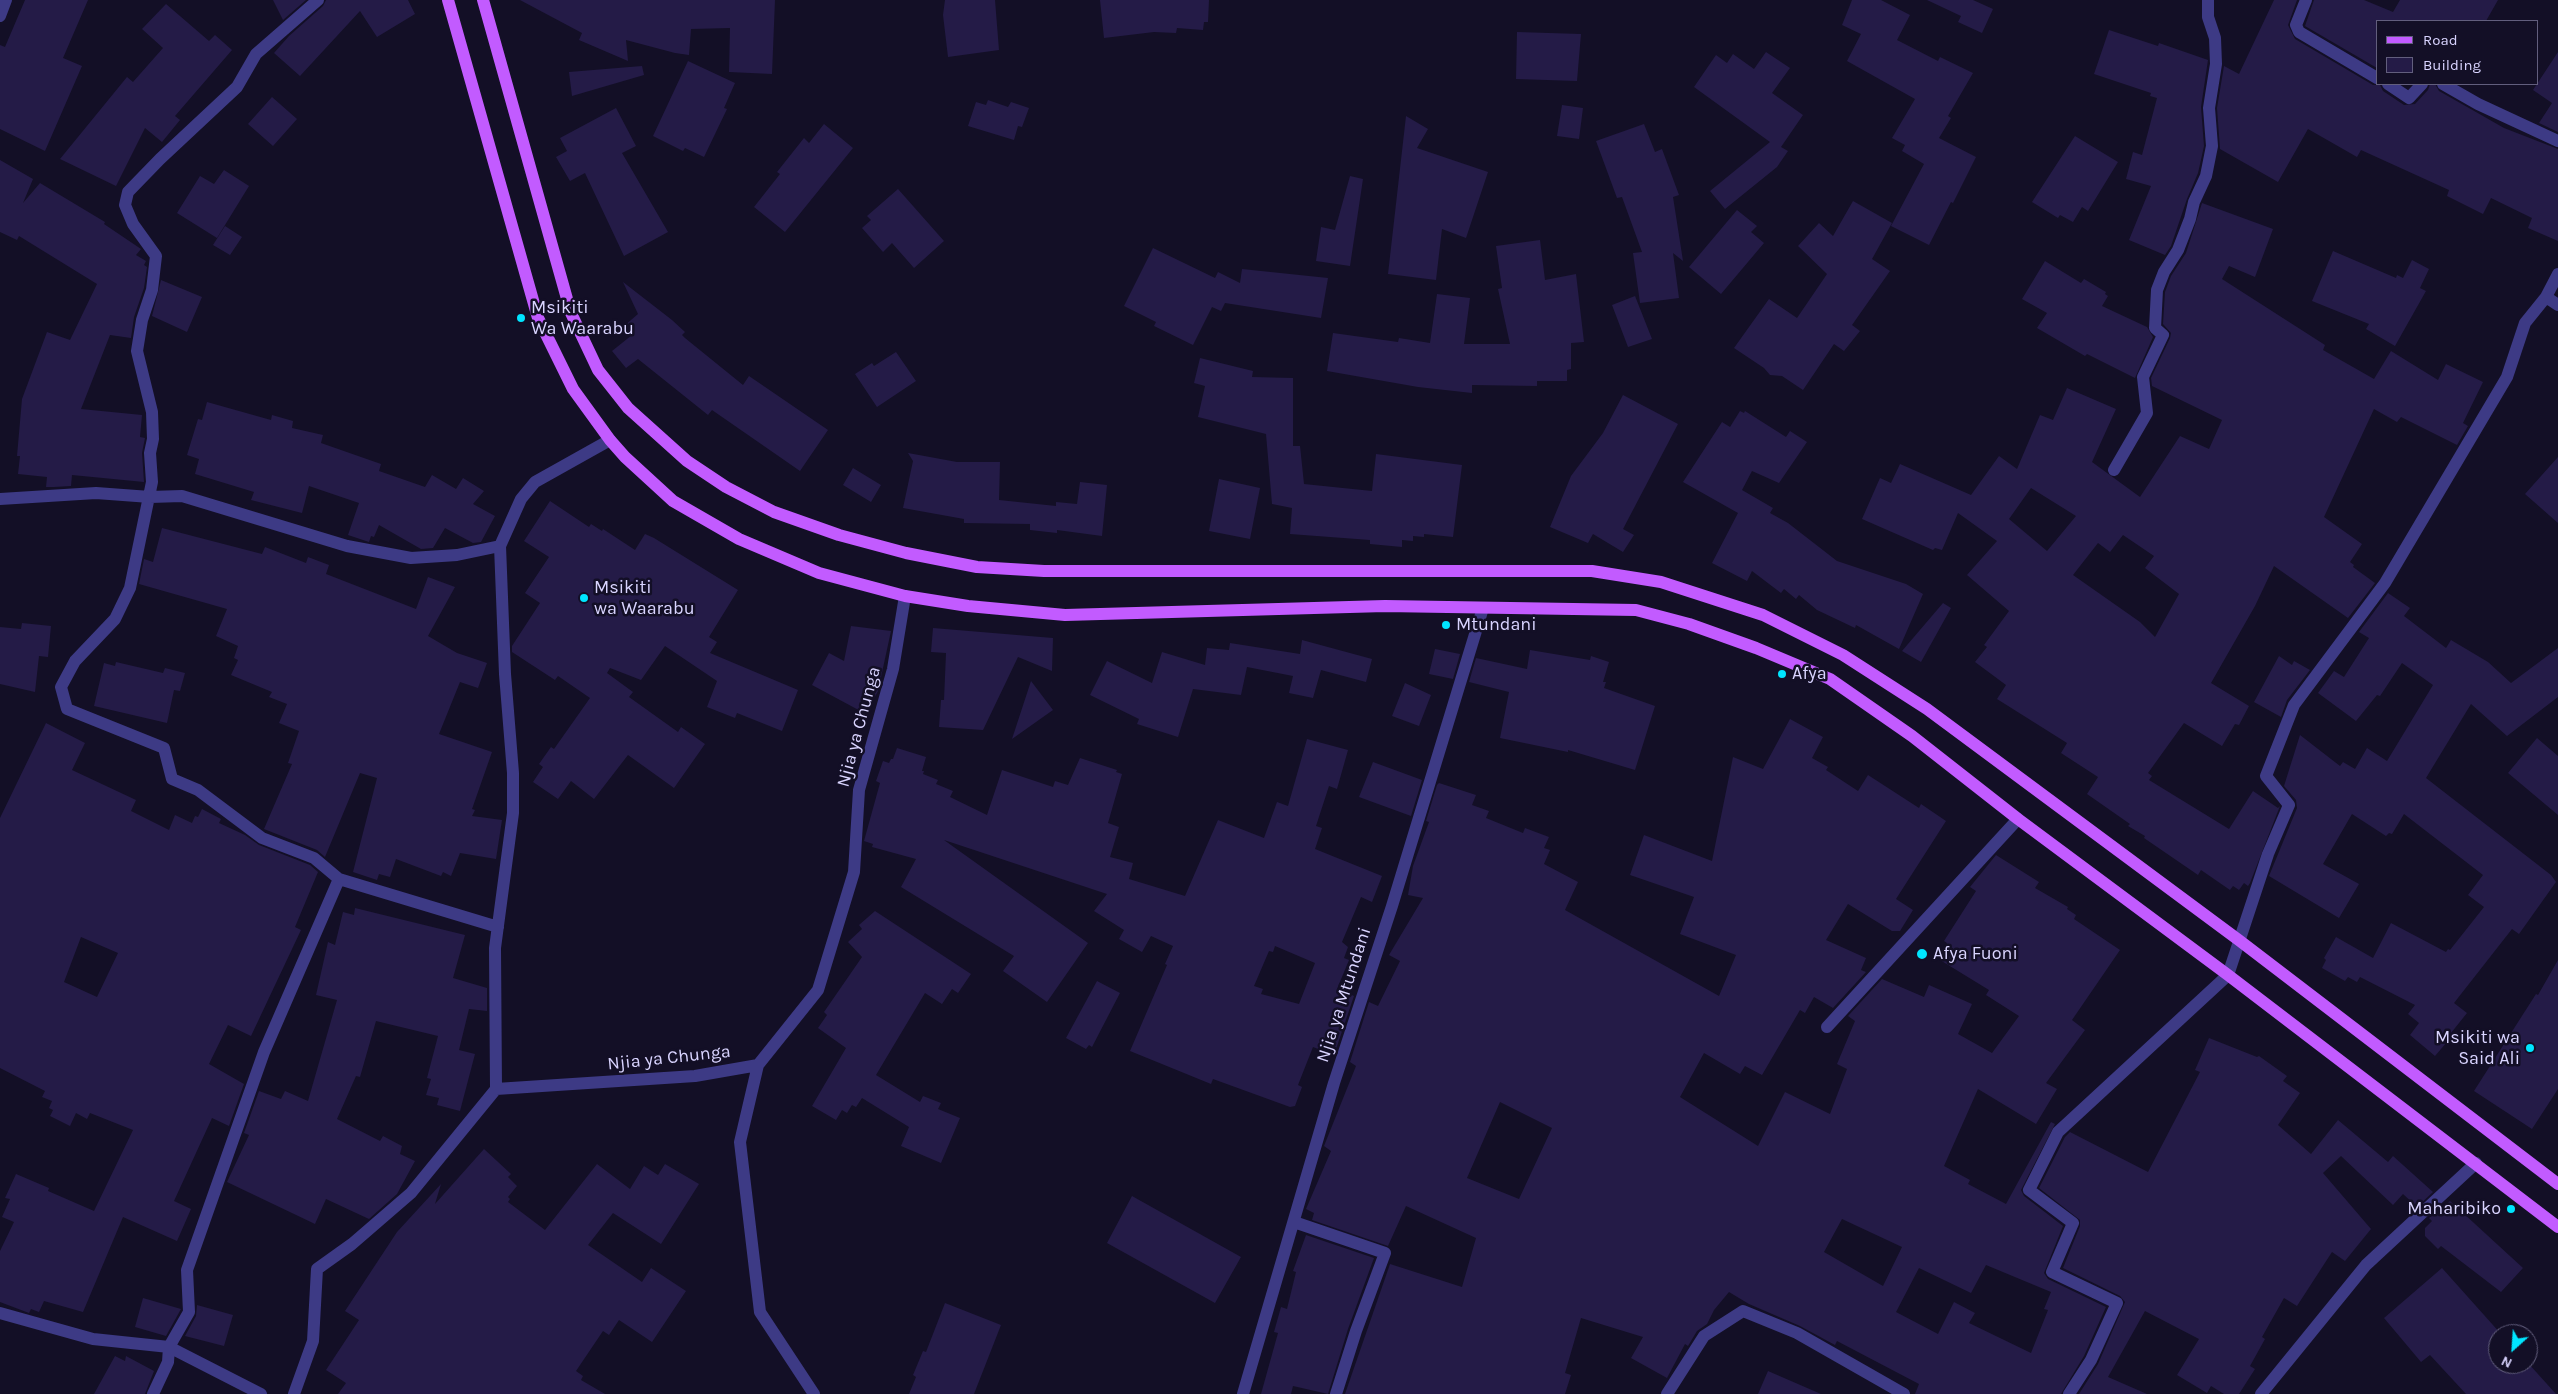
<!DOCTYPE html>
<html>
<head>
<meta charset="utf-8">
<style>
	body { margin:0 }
	#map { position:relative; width:2558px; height:1394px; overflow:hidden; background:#130f26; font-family:Karla,sans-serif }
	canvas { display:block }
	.legend { position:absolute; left:2376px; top:20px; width:162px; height:65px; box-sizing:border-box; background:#130f26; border:1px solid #625e7d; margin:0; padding:6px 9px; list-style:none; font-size:15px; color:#d9d4ff }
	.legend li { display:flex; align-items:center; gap:10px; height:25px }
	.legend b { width:25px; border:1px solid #625e7d }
	.north { position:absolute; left:2488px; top:1324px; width:50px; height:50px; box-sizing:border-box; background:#130f26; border:1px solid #625e7d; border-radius:50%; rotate:206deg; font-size:14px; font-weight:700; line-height:20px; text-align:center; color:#d9d4ff }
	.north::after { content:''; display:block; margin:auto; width:18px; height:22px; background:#00e5ff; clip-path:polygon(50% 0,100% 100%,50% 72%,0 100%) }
</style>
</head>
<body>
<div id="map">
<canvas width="2558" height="1394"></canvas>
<ul class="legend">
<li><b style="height:6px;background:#c25bff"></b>Road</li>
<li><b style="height:14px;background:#241b47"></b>Building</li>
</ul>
<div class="north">N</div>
</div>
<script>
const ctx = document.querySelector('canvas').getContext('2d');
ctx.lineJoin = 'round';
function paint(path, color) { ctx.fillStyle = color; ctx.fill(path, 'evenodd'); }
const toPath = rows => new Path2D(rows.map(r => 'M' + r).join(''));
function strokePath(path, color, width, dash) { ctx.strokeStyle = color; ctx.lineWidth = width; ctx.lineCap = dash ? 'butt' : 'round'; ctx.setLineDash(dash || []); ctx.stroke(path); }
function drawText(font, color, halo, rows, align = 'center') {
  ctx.font = font + ' Karla,sans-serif'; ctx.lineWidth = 5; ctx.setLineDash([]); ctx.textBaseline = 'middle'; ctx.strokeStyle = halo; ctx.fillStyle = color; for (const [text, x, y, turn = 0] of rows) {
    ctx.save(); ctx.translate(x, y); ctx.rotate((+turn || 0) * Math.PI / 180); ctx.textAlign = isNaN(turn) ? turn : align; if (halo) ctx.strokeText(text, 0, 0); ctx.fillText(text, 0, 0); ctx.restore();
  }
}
const building = toPath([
	[25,0,88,0,63,58,82,66,45,151,0,129,0,45,5,47],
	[273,0,306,0,283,20],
	[326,0,408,0,415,14,377,37,360,11,300,76,274,53,289,36,323,6],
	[520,0,775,0,772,74,729,72,730,28,691,29,689,55,675,53,626,40,628,61,579,40,582,33],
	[945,0,995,0,999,50,948,57,943,15],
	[1100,0,1209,0,1208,22,1204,22,1203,30,1177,28,1176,33,1154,32,1104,38],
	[1852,0,1881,0,1910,15,1897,40,1938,61,1940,57,1973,73,1948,116,1951,118,1939,138,1976,157,1953,203,1951,202,1929,245,1891,226,1924,164,1902,151,1905,145,1892,138,1915,99,1847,61,1861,34,1842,25],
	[1927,0,1973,0,1993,9,1982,33,1958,22,1961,16],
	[2274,0,2297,0,2288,25,2295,39,2373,85,2380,85,2383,91,2404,105,2415,104,2428,90,2430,84,2435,84,2439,91,2504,128,2558,149,2558,241,2528,228,2532,218,2491,198,2483,214,2447,196,2449,190,2361,150,2357,157,2308,129,2278,182,2220,149,2217,108,2224,66,2239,74],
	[2314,0,2364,0,2393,12,2400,0,2498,0,2486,21,2377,21,2377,68,2305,26],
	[166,4,209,41,215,35,232,50,175,116,180,120,162,142,145,128,116,186,60,159,127,77,133,82,163,48,142,29],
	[2109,30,2158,46,2159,43,2208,60,2201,107,2204,146,2198,173,2187,199,2171,246,2165,255,2129,240,2151,186,2126,179,2133,152,2142,155,2157,98,2150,96,2151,93,2094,74],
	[1517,32,1581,34,1577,81,1516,79],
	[1766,52,1790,68,1772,93,1803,115,1781,147,1788,151,1777,167,1725,209,1710,191,1770,142,1694,87,1716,55,1727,63,1733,54,1754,69],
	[2558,52,2558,132,2539,123,2552,103,2533,90],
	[688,61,735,83,724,108,727,109,704,157,685,148,683,151,653,136],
	[642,66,644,75,572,96,569,72],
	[272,97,297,119,273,146,248,124],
	[988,100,1008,107,1011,102,1029,108,1022,127,1018,126,1014,140,968,126,976,102,986,105],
	[1562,105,1583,108,1579,139,1557,136],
	[616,108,636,146,622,153,668,232,624,256,585,173,570,181,556,157,567,151,560,138],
	[1406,116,1428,129,1417,148,1488,172,1466,238,1442,229,1436,280,1388,274],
	[824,124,853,148,785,232,754,207,780,174,777,172,804,138,809,143],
	[1644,124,1655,152,1662,149,1679,195,1673,197,1683,261,1673,253,1679,298,1640,303,1633,253,1642,252,1622,197,1617,198,1596,141],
	[2075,136,2118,162,2088,211,2082,207,2073,222,2060,215,2058,218,2032,202],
	[0,160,33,179,23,203,40,183,105,222,104,224,141,249,136,255,146,261,144,265,147,267,144,288,134,317,131,338,110,335,81,409,142,415,140,437,145,438,142,453,144,482,72,475,71,486,54,487,46,487,47,477,18,474,20,456,17,456,22,399,47,332,70,340,97,284,19,236,17,240,0,232],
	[224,170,249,186,217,238,177,213,200,176,214,184],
	[1350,176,1363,179,1350,266,1316,261,1321,227,1335,230],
	[898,189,944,241,914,268,892,243,883,252,862,228,871,220,867,216],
	[1853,201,1892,223,1872,259,1890,271,1852,325,1860,331,1844,351,1834,344,1803,390,1782,376,1770,375,1764,368,1734,348,1769,299,1797,318,1827,274,1798,246,1819,223,1833,236],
	[2202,203,2273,229,2255,277,2229,266,2222,279,2325,345,2323,350,2374,379,2391,351,2438,380,2446,364,2483,382,2463,423,2468,426,2457,445,2401,417,2397,422,2374,409,2324,517,2362,544,2350,562,2354,565,2353,567,2375,583,2348,618,2274,566,2255,606,2211,683,2249,706,2239,725,2235,724,2222,746,2184,723,2148,773,2152,776,2149,780,2229,829,2253,791,2278,808,2280,806,2250,883,2248,886,2244,883,2239,890,2233,886,2230,890,2201,870,2198,875,2144,838,2145,836,2128,826,2130,824,2087,794,2098,777,2061,753,2067,743,1997,699,2006,685,1975,662,1987,647,1984,645,2009,611,1967,575,1997,541,1958,513,1942,550,1935,548,1933,550,1862,519,1880,478,1891,483,1900,464,1971,495,1999,456,2017,469,2040,415,2053,420,2067,388,2116,409,2092,462,2140,497,2180,436,2209,449,2222,420,2152,386,2151,378,2170,338,2171,333,2163,324,2165,292,2171,276,2186,253],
	[2031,488,2076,516,2047,551,2009,519],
	[2123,535,2154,556,2145,568,2179,594,2155,637,2140,622,2073,575,2098,543,2110,552],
	[1737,210,1757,226,1751,232,1764,243,1721,294,1689,267],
	[225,226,242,237,230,255,213,245],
	[1540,240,1545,280,1576,274,1584,342,1571,343,1571,369,1567,370,1567,381,1537,381,1537,386,1472,385,1472,393,1418,387,1327,371,1333,333,1398,342,1399,338,1430,343,1437,294,1470,298,1464,344,1510,344,1498,289,1502,288,1496,246],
	[1153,248,1215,278,1218,272,1240,283,1242,269,1328,278,1321,318,1225,303,1221,311,1212,307,1193,345,1154,326,1156,322,1124,306],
	[2333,251,2396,278,2397,275,2403,278,2412,260,2429,269,2420,288,2426,291,2395,346,2366,329,2369,324,2312,301],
	[2045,261,2081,283,2084,279,2106,292,2105,294,2108,296,2102,306,2147,327,2153,337,2135,378,2087,354,2085,356,2037,328,2047,313,2022,299],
	[161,280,202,297,187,332,152,316],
	[623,282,672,320,685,332,682,335,685,338,743,385,749,376,828,430,800,471,712,410,708,415,638,359,626,368,612,351,632,335,624,326,638,314],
	[1635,296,1652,339,1628,347,1612,305],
	[896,352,916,381,877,407,855,374,872,363,874,366],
	[1200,358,1253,371,1252,377,1293,378,1293,446,1300,446,1304,484,1372,491,1376,454,1462,465,1453,537,1424,534,1424,537,1413,536,1413,541,1402,540,1402,547,1370,544,1370,540,1290,534,1292,508,1272,504,1266,434,1198,417,1205,386,1194,383],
	[1623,395,1678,424,1623,529,1634,535,1623,552,1593,534,1588,543,1550,527,1571,476,1603,433],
	[207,402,271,420,272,415,293,421,292,428,323,435,321,443,381,464,379,471,425,487,432,475,456,489,463,478,484,491,473,504,495,516,481,542,473,543,445,528,433,548,421,549,379,525,374,537,371,536,369,542,348,535,359,503,309,486,302,513,251,500,254,492,195,474,199,459,187,455,198,419,202,420],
	[1740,411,1744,413,1745,411,1786,437,1790,431,1807,442,1779,483,1752,471,1742,490,1773,508,1770,513,1788,523,1837,561,1906,584,1923,594,1899,649,1856,625,1855,628,1817,610,1799,595,1796,599,1784,589,1781,593,1752,571,1747,581,1712,563,1738,513,1683,482,1722,422,1730,427],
	[908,453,957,462,1000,462,999,500,1056,506,1056,502,1077,504,1080,482,1107,485,1102,536,1057,530,1057,533,1030,530,1030,524,964,523,964,519,903,508,913,461],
	[2558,457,2558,523,2525,494],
	[853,468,881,485,871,502,843,485],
	[1219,479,1260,488,1250,539,1209,531],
	[550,501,589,527,591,524,602,531,603,529,635,550,645,534,654,538,738,590,709,637,717,642,710,653,798,690,782,731,737,713,735,718,707,707,717,681,665,646,641,680,610,668,607,673,633,692,629,697,678,732,681,727,705,744,674,788,628,755,594,799,571,781,558,799,533,782,543,767,539,764,551,747,554,749,590,698,558,676,555,680,512,652,512,646,540,603,525,593,549,557,524,541],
	[162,528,262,554,265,547,306,563,308,557,329,565,326,574,416,609,428,577,455,587,428,636,457,653,487,663,478,688,460,682,439,734,492,752,472,809,475,810,472,816,502,820,496,859,460,853,451,876,443,872,441,876,396,859,390,877,379,874,377,880,353,872,377,778,360,773,325,857,317,850,264,829,292,764,288,763,299,731,279,723,287,704,269,697,272,692,231,675,238,660,234,658,238,646,216,636,227,609,139,584,144,559,153,562],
	[2388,593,2410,608,2404,616,2446,648,2451,640,2488,662,2511,683,2558,648,2558,697,2507,736,2471,704,2426,778,2551,875,2556,882,2519,934,2512,929,2454,1003,2467,1013,2451,1033,2453,1035,2435,1056,2410,1035,2419,1023,2408,1014,2415,1005,2360,977,2357,982,2348,977,2345,981,2322,968,2326,960,2324,958,2336,937,2373,958,2391,923,2446,952,2448,949,2450,950,2484,907,2468,895,2483,875,2404,814,2392,834,2389,833,2386,836,2352,814,2323,864,2359,884,2339,918,2269,876,2297,808,2296,800,2284,786,2300,735,2340,766,2343,762,2355,769,2367,748,2387,761,2433,685,2402,663,2380,696,2377,695,2356,721,2318,693,2334,671,2344,677,2369,638,2359,632],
	[1943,603,1951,608,1921,662,1902,651],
	[22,623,51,626,48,657,39,656,35,692,0,684,0,627,21,629],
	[851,626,891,631,878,691,866,714,812,685,829,653,844,661],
	[933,628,1053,638,1052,671,1018,657,983,730,939,727,941,700,944,700,946,653,931,652],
	[1302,640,1372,659,1366,682,1321,670,1313,698,1289,693,1293,676,1247,667,1241,695,1193,689,1178,737,1137,724,1139,719,1090,695,1107,661,1152,683,1162,652,1205,665,1207,648,1229,650,1230,643,1300,654],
	[1435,649,1460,654,1453,679,1429,674],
	[1530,650,1590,660,1591,656,1609,662,1603,682,1606,682,1604,688,1655,706,1635,770,1568,750,1568,752,1500,738,1509,692,1469,682,1476,658,1527,669],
	[2279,656,2292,665,2294,661,2310,670,2287,700,2281,717,2254,702],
	[116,662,163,673,165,668,185,673,180,691,174,690,167,723,94,706,104,663,115,666],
	[1031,681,1053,710,1012,739],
	[1405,683,1431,695,1419,726,1392,716],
	[1790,719,1823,737,1812,758,1828,767,1826,770,1858,791,1868,775,1919,808,1921,804,1946,821,1896,899,1913,910,1900,931,1892,931,1848,904,1826,940,1866,958,1861,970,1866,972,1833,1008,1814,997,1805,1013,1800,1010,1762,1075,1745,1066,1740,1074,1704,1053,1680,1097,1758,1146,1785,1092,1830,1114,1847,1069,1837,1064,1855,1021,1848,1016,1882,979,1924,997,1929,985,1972,1004,1958,1034,1992,1053,2019,1016,1986,995,1989,990,1940,960,1947,943,1944,941,1976,891,1970,887,1996,855,2039,882,2035,888,2068,907,2067,909,2076,915,2074,919,2120,950,2072,1020,2085,1030,2046,1083,2057,1089,2036,1124,1978,1089,1944,1166,1970,1180,1968,1184,2006,1204,2051,1122,2055,1124,2021,1190,2024,1196,2063,1226,2044,1273,2048,1279,2106,1307,2084,1356,2061,1394,1915,1394,1919,1384,1837,1341,1835,1345,1800,1326,1749,1304,1729,1292,1714,1310,1707,1324,1697,1331,1688,1346,1685,1344,1667,1378,1631,1358,1643,1337,1581,1318,1565,1373,1571,1375,1565,1394,1345,1394,1390,1264,1462,1287,1476,1238,1406,1206,1388,1246,1312,1220,1314,1213,1306,1209,1331,1151,1324,1146,1356,1066,1350,1062,1369,1002,1378,1006,1400,961,1389,955,1423,898,1408,895,1413,866,1429,822,1426,821,1437,785,1439,783,1476,795,1472,805,1489,811,1486,818,1523,833,1525,828,1549,837,1544,848,1550,850,1544,864,1578,882,1565,910,1719,996,1736,955,1680,934,1694,897,1630,875,1644,835,1712,861,1733,757,1763,769],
	[1500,1102,1552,1128,1519,1199,1467,1178],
	[1842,1219,1902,1247,1883,1286,1824,1252],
	[1986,1265,2051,1292,2044,1309,2048,1310,2031,1353,1969,1323,1975,1313,1954,1302,1938,1334,1896,1312,1919,1268,1971,1293],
	[46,723,85,743,72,770,136,800,131,811,169,830,175,815,192,823,195,816,198,817,202,809,221,819,219,823,245,835,259,845,310,865,318,872,295,927,301,930,251,1036,228,1025,209,1064,244,1084,229,1126,212,1118,174,1201,191,1209,177,1241,123,1217,83,1312,44,1301,39,1312,31,1309,29,1313,0,1302,0,1251,14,1222,2,1217,10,1199,5,1198,16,1174,49,1188,48,1191,94,1211,133,1130,90,1113,87,1119,76,1113,70,1126,50,1116,53,1110,49,1108,52,1101,42,1097,45,1091,0,1068,0,818],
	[81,937,118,953,97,997,64,982],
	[2537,738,2558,756,2558,815,2508,773],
	[1307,739,1348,750,1337,789,1329,786,1316,826,1322,828,1315,849,1382,876,1372,902,1361,897,1342,942,1348,947,1344,958,1349,960,1337,989,1354,996,1334,1055,1313,1047,1298,1085,1302,1087,1295,1106,1290,1107,1213,1079,1211,1084,1130,1051,1167,965,1165,964,1173,946,1151,936,1142,952,1119,939,1124,930,1094,911,1107,894,944,840,1088,943,1047,1002,1003,971,1014,956,901,887,916,859,872,847,873,844,864,841,880,783,876,781,883,761,889,763,891,759,893,759,897,748,926,757,922,771,924,771,923,774,938,780,936,784,953,791,950,797,987,815,1002,770,1053,787,1055,781,1068,785,1080,758,1117,770,1116,772,1122,774,1108,823,1119,827,1110,857,1133,863,1129,879,1185,896,1218,820,1264,838,1277,802,1288,806],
	[1275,946,1315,963,1299,1004,1261,994,1263,989,1254,986,1269,951,1273,952],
	[1373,762,1422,780,1411,816,1359,797],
	[355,908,465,935,453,978,487,988,487,1011,469,1009,459,1050,475,1054,460,1111,437,1105,439,1098,426,1095,431,1079,427,1078,438,1036,376,1021,360,1077,356,1076,337,1119,380,1141,383,1136,402,1146,400,1154,415,1161,397,1194,369,1219,326,1199,315,1224,227,1182,249,1135,244,1133,259,1091,281,1099,285,1091,308,1101,337,1000,316,995,328,942,335,945,343,912,354,915],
	[875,911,971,974,958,993,952,989,942,1004,925,993,876,1075,920,1102,923,1096,941,1103,938,1109,960,1118,941,1163,901,1146,909,1127,862,1098,856,1107,852,1105,847,1113,842,1110,836,1120,812,1106,846,1048,818,1028,827,1015,824,1012,862,957,848,942,862,929,859,925],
	[2558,960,2558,1089,2532,1129,2474,1091,2536,994,2538,995],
	[1097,981,1120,993,1092,1047,1089,1045,1086,1049,1066,1038],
	[2209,1038,2257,1057,2259,1056,2287,1076,2283,1081,2300,1093,2278,1125,2311,1154,2338,1120,2388,1162,2393,1156,2433,1192,2417,1207,2403,1194,2393,1205,2341,1156,2323,1173,2371,1229,2345,1261,2332,1252,2297,1306,2284,1298,2262,1337,2265,1339,2250,1366,2255,1369,2239,1394,2224,1394,2211,1386,2207,1393,2177,1375,2199,1339,2145,1311,2108,1377,2147,1394,2079,1394,2098,1364,2125,1302,2120,1296,2063,1268,2080,1226,2080,1220,2039,1188,2065,1137,2070,1132,2148,1172,2200,1072,2195,1070],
	[484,1149,511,1174,508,1177,517,1186,508,1197,510,1199,508,1202,545,1230,597,1164,630,1189,644,1166,658,1175,665,1164,699,1184,661,1244,613,1213,588,1245,642,1282,651,1268,686,1291,652,1342,619,1320,609,1335,603,1331,576,1371,583,1376,581,1380,605,1394,338,1394,346,1383,326,1370,359,1320,345,1311,397,1232,441,1184,435,1204],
	[1132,1196,1241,1257,1215,1303,1107,1243],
	[2450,1201,2523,1268,2501,1292,2441,1246,2438,1249,2425,1236,2425,1228,2432,1221,2429,1218],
	[1306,1235,1374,1258,1348,1329,1328,1394,1293,1386,1291,1394,1261,1394,1278,1333,1274,1332,1281,1307,1287,1309,1296,1272,1293,1271],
	[2442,1268,2501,1334,2498,1334,2498,1364,2528,1363,2556,1394,2466,1394,2430,1355,2421,1362,2384,1318],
	[143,1298,181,1309,166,1336,135,1327],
	[945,1303,1001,1325,974,1394,909,1394,916,1377,913,1375,923,1351,926,1352],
	[197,1305,233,1315,224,1346,185,1336,196,1316],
	[115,1356,125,1361,126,1356,154,1371,145,1394,94,1394],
	[1768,1371,1821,1394,1758,1394]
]);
const street = toPath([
	[318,0,256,54,237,87,160,159,128,192,125,205,133,224,156,256,152,290,142,320,137,351,152,412,153,439,150,453,152,482,130,588,115,619,75,661,61,687,67,709,164,748,172,779,198,790,262,838,314,858,339,879],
	[2306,0,2296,25,2299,32,2377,78],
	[0,16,6,0],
	[2388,84,2409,98,2422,84],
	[2443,84,2478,104,2558,141],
	[2546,297,2558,305],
	[2114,470,2147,413,2143,377,2163,335,2155,328,2157,290,2164,272,2178,250,2190,219,2194,202,2206,176,2212,146,2209,108,2216,64,2215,38,2208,17,2208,0],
	[0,499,96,493,150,497,182,496,347,546,411,558,457,555,500,546,521,499,535,482,610,440],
	[1827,1027,2018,819],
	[758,1065,740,1142,760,1312,814,1394],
	[496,1089,495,948,513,813,513,773,505,674,500,546],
	[1294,1222,1385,1253,1356,1331,1336,1394],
	[0,1313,93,1339,169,1347,261,1394],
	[153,1394,168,1362,169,1347,189,1312,187,1270,264,1052,339,879,498,927],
	[294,1394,313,1341,317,1269,352,1244,411,1193,496,1089,695,1076,758,1065,818,990,854,872,859,790,893,669,905,596],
	[1243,1394,1334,1083,1392,906,1483,608],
	[1667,1394,1704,1336,1743,1311,1797,1333,1904,1394],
	[2069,1394,2091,1360,2117,1303,2052,1272,2073,1223,2029,1190,2058,1132,2228,975,2268,854,2289,805,2266,776,2294,705,2385,583,2507,377,2525,323,2546,297,2558,274],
	[2261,1394,2366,1265,2476,1163]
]);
const primary = toPath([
	[448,0,538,318,573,389,610,440,625,457,673,501,739,539,819,573,905,596,968,606,1065,615,1385,606,1636,610,1689,624,1756,648,1830,679,1912,736,2018,819,2228,975,2558,1227],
	[483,0,571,313,598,370,628,408,687,461,726,487,774,512,839,535,906,553,977,567,1044,571,1592,571,1661,582,1763,615,1843,655,1927,709,2240,941,2558,1184]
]);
const markers = [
	[521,318,5,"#00e5ff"],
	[584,598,5,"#00e5ff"],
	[1446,625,5,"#00e5ff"],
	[1782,674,5,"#00e5ff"],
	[1922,954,6,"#00e5ff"],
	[2530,1048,5,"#00e5ff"],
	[2511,1209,5,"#00e5ff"]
];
const poiNames = [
	["Msikiti",531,308],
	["Wa Waarabu",531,329],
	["Msikiti",594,588],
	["wa Waarabu",594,609],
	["Mtundani",1456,625],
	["Afya",1792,674],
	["Afya Fuoni",1933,954],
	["Msikiti wa",2520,1038,"right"],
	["Said Ali",2520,1059,"right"],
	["Maharibiko",2501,1209,"right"]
];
const streetNames = [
	["Njia ya Chunga",859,727,-75],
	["Njia ya Mtundani",1344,995,-72],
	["Njia ya Chunga",669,1058,-6]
];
paint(building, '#241b47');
strokePath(street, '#3d3a85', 12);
strokePath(primary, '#c25bff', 12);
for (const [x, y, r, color] of markers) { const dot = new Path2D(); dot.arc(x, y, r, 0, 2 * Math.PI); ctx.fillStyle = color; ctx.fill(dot); strokePath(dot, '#130f26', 2); }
drawText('18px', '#d9d4ff', '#130f26', poiNames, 'left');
drawText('18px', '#d9d4ff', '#130f26', streetNames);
</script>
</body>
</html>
